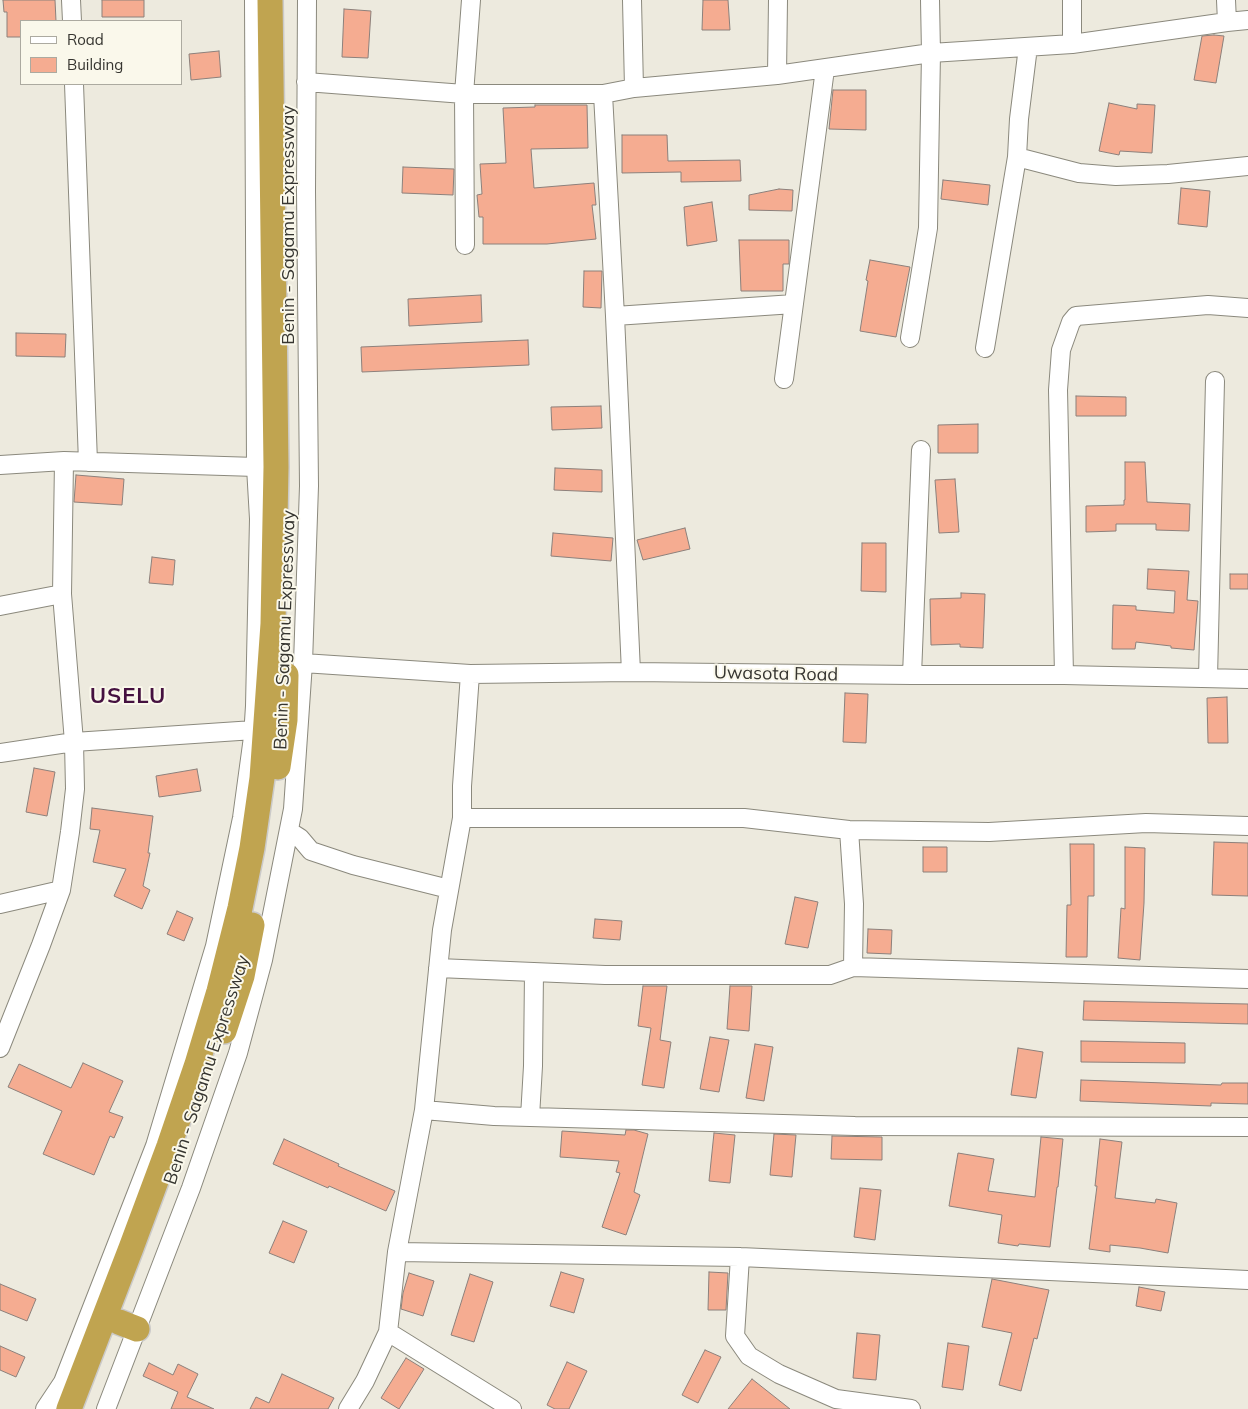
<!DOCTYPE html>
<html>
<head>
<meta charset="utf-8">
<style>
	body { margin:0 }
	#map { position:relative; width:1248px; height:1409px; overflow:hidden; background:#edeade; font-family:Mulish,sans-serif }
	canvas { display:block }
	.legend { position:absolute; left:20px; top:20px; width:162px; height:65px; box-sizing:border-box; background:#faf8eb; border:1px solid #acaaa0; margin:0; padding:6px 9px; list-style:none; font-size:15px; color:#363530 }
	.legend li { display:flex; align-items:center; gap:10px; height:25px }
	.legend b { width:25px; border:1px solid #acaaa0 }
</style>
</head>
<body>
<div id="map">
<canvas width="1248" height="1409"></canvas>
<ul class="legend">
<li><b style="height:6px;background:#fff"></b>Road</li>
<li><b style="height:14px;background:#f5ac91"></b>Building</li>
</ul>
</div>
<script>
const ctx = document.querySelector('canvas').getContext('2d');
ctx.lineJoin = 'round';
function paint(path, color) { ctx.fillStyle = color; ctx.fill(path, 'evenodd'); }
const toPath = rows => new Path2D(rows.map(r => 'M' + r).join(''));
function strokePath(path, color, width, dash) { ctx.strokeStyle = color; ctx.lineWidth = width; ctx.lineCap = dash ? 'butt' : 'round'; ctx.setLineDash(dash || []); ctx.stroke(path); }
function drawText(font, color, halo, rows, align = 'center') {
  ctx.font = font + ' Mulish,sans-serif'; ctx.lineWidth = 4; ctx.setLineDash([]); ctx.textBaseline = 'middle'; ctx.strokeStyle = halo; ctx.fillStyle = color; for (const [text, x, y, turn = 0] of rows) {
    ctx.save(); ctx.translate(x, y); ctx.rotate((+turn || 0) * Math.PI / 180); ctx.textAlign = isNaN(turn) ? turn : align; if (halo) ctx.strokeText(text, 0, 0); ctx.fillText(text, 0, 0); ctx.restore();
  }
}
const building = toPath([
	[3,0,55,0,56,21,21,21,21,37,7,37,7,12,4,12,3,0],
	[102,0,144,0,144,17,102,17,102,0],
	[703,0,728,0,730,30,702,30,703,0],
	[344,9,371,11,368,58,342,57,344,9],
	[1214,35,1224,36,1216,83,1194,80,1202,36,1214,35],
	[219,51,221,77,191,80,189,54,219,51],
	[833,90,866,90,866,130,829,129,833,90],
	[1109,103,1137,109,1137,104,1155,105,1152,153,1120,151,1119,155,1099,151,1109,103],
	[535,105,587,105,588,148,531,149,534,188,594,183,596,205,592,205,596,239,547,244,483,244,483,217,479,217,477,195,482,194,480,164,506,163,503,108,535,107,535,105],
	[622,135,667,135,668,161,740,160,741,181,681,182,681,172,622,173,622,135],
	[403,167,454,169,453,195,402,193,403,167],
	[943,180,990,185,988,205,941,199,943,180],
	[1181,188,1210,191,1207,227,1178,224,1181,188],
	[779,189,793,190,792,211,749,210,749,195,779,189],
	[712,202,717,241,687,246,684,207,712,202],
	[739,240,789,240,789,264,783,264,783,291,741,291,739,240],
	[870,260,910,267,896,337,860,331,868,281,866,280,870,260],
	[584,271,602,271,601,308,583,307,584,271],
	[481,295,482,322,409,326,408,299,481,295],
	[16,333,66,334,65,357,16,356,16,333],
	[528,340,529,365,362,372,361,347,528,340],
	[1076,396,1126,397,1126,416,1076,416,1076,396],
	[601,406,602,428,552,430,551,407,601,406],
	[978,424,978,453,938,453,938,425,978,424],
	[1125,462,1145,462,1147,502,1190,504,1189,531,1156,530,1156,524,1116,524,1116,531,1086,532,1086,506,1124,505,1124,500,1125,500,1125,462],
	[555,468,602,470,602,492,554,490,555,468],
	[76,475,124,479,122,505,74,502,76,475],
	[955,479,959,532,939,533,935,480,955,479],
	[685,528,690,549,643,560,637,540,685,528],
	[553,533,613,538,611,561,551,556,553,533],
	[862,543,886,543,886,592,861,591,862,543],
	[152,557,175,560,173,585,149,583,152,557],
	[1148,569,1189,571,1187,600,1198,601,1194,650,1171,648,1171,646,1136,642,1135,649,1112,649,1113,605,1136,606,1136,610,1174,613,1175,591,1147,589,1148,569],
	[1230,574,1248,574,1248,589,1230,589,1230,574],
	[961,593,985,594,983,648,960,647,960,644,931,645,930,599,961,598,961,593],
	[845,693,868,694,866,743,843,742,845,693],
	[1227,697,1228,743,1208,743,1207,698,1227,697],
	[34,768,55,772,47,816,26,812,34,768],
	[197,769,201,791,159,797,156,776,197,769],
	[92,808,153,816,148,853,150,853,143,886,150,890,142,909,114,896,126,869,93,862,100,830,90,829,92,808],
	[1214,842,1248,843,1248,896,1212,895,1214,842],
	[1070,844,1094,844,1094,896,1088,896,1087,957,1066,957,1067,905,1071,905,1070,844],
	[923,847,947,847,947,872,923,872,923,847],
	[1125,847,1145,848,1144,903,1140,960,1118,958,1121,908,1125,909,1125,847],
	[795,897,818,902,808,948,785,944,795,897],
	[177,911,193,918,184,941,167,934,177,911],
	[595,919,622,921,620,940,593,938,595,919],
	[868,929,892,930,891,954,867,953,868,929],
	[643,986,667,986,660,1040,671,1042,664,1088,642,1085,651,1028,638,1026,643,986],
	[730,986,752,986,749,1031,727,1029,730,986],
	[1084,1001,1248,1004,1248,1024,1083,1020,1084,1001],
	[710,1037,729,1040,719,1092,700,1089,710,1037],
	[1081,1041,1185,1043,1185,1063,1081,1062,1081,1041],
	[755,1044,773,1047,764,1101,746,1098,755,1044],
	[1018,1048,1043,1052,1036,1098,1011,1095,1018,1048],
	[83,1063,123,1081,109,1112,123,1117,114,1138,110,1136,94,1175,43,1154,62,1111,8,1087,19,1064,71,1088,83,1063],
	[1081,1080,1221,1085,1222,1083,1248,1083,1248,1104,1211,1103,1211,1106,1080,1101,1081,1080],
	[626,1130,634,1130,648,1134,634,1192,640,1195,626,1235,602,1227,620,1173,616,1172,619,1161,560,1157,562,1131,625,1135,626,1130],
	[714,1133,735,1135,730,1183,709,1181,714,1133],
	[774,1134,796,1135,792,1177,770,1175,774,1134],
	[832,1136,882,1137,882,1160,831,1159,832,1136],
	[1041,1137,1063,1139,1058,1187,1057,1187,1050,1247,1019,1244,1018,1246,998,1243,1002,1215,949,1206,958,1153,994,1159,988,1191,1035,1197,1041,1137],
	[284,1139,339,1164,338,1166,395,1191,386,1211,329,1186,328,1188,273,1164,284,1139],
	[1100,1139,1122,1142,1115,1198,1155,1203,1156,1199,1177,1203,1168,1253,1140,1248,1110,1245,1110,1252,1089,1249,1097,1186,1095,1186,1100,1139],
	[860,1188,881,1190,875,1240,854,1237,860,1188],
	[283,1221,307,1231,294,1263,269,1253,283,1221],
	[561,1272,584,1279,574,1313,550,1306,561,1272],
	[709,1272,728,1273,726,1310,708,1310,709,1272],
	[409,1273,434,1281,423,1316,401,1309,403,1293,409,1273],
	[470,1274,493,1282,474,1342,451,1335,470,1274],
	[992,1279,1049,1290,1037,1339,1034,1338,1021,1391,999,1385,1012,1333,982,1327,992,1279],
	[0,1284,36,1299,27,1321,0,1310,0,1284],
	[1139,1287,1165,1292,1161,1311,1136,1306,1139,1287],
	[857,1333,880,1335,876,1380,853,1378,857,1333],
	[948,1343,969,1346,963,1390,942,1387,948,1343],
	[0,1346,25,1357,16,1377,0,1370,0,1346],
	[705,1350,721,1357,698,1403,682,1395,705,1350],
	[406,1358,424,1369,399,1409,381,1398,406,1358],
	[567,1362,587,1371,569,1409,555,1409,547,1405,567,1362],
	[149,1363,173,1375,178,1364,198,1374,187,1397,214,1409,171,1409,178,1392,143,1376,149,1363],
	[282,1374,334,1398,328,1409,250,1409,256,1397,269,1403,282,1374],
	[752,1379,790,1409,728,1409,752,1379]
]);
const minor = toPath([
	[71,0,72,21],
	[632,0,634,88],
	[1226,0,1227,22],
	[1072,44,1072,0],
	[777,75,778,0],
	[306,82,464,94,603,94,634,88,777,75,931,53,1072,44,1227,22,1248,20],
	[74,84,88,462],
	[603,94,615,316,631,672],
	[1017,157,1079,173,1116,176,1168,174,1248,166],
	[465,245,464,94,471,0],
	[615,316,794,304],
	[910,338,928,228,931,53,930,0],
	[985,348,1017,157,1019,119,1028,47],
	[784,379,825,69],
	[0,465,64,461,256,467],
	[0,606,62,594],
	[303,663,470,674,631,672,912,675,1064,675,1248,679],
	[912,675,921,450],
	[1064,675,1058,390,1061,350,1071,322,1076,316,1208,305,1248,308],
	[1208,678,1215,381],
	[0,753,74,742,254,730],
	[462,818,744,818,849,830,989,832,1146,823,1248,826],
	[849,830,854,904,853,967],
	[289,831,300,838,311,851,353,865,449,889],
	[0,904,61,890],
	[438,968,605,975,830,975,853,967,1248,979],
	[0,1048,41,945,61,890,70,832,75,789,74,742,62,594,64,461],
	[424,1110,494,1116,855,1126,1248,1127],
	[530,1117,533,1066,534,972],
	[397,1252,740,1257,1248,1280],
	[740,1257,735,1336,749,1356,779,1374,836,1399,911,1409],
	[388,1332,512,1409],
	[45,1409,63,1382,155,1146,215,946,242,818,253,737,255,706,259,519,256,467,254,0],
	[106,1409,191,1188,238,1053,263,960,293,809,303,663,309,486,306,191,307,0],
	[348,1409,365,1381,388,1332,397,1252,424,1110,442,930,462,818,462,786,470,674]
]);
const highway = toPath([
	[278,767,285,720,286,675],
	[224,1031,242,976,252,925],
	[119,1322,137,1329],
	[69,1409,131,1248,169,1146,197,1064,219,991,240,908,252,848,262,778,273,624,276,467,270,0]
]);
const streetNames = [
	["Benin - Sagamu Expressway",289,225,-90],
	["Benin - Sagamu Expressway",285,630,-88],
	["Uwasota Road",776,674,1],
	["Benin - Sagamu Expressway",207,1070,-72]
];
const districtNames = [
	["USELU",128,696]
];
paint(building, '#f5ac91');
strokePath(building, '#8c807b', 1);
strokePath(minor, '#8b897d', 20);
strokePath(highway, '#cbcac9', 28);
strokePath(minor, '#fff', 18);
strokePath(highway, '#c0a450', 25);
drawText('18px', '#363530', '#faf8eb', streetNames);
ctx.letterSpacing = '1px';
drawText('bold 22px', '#451140', '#faf8eb', districtNames);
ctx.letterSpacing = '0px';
</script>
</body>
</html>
